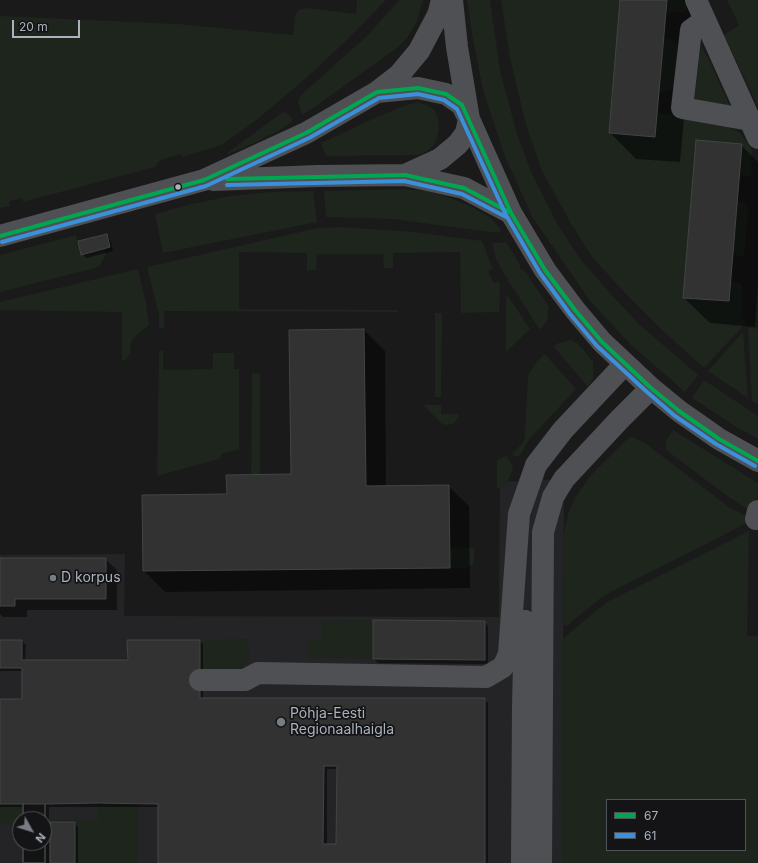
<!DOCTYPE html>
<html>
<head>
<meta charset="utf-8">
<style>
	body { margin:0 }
	#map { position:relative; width:758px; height:863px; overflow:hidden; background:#1a1a1a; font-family:Inter,sans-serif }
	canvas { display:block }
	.legend { position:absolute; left:606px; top:799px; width:140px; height:52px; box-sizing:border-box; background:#141416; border:1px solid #505358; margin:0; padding:5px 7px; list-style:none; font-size:12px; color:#aab2bc }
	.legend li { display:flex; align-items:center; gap:8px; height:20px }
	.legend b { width:20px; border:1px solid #505358 }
	.north { position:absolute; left:12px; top:811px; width:40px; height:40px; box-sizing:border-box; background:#141416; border:1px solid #505358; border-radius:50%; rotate:129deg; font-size:11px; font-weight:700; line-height:16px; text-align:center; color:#aab2bc }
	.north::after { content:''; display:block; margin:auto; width:14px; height:18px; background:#787d83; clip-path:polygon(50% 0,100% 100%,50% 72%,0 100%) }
	.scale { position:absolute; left:12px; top:20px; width:68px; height:18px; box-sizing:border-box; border:2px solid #aab2bc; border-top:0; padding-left:5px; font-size:12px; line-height:14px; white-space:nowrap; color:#aab2bc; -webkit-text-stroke:3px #141416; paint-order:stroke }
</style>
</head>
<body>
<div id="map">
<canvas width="758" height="863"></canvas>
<ul class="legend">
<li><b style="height:5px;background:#00a651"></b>67</li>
<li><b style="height:5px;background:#3a90db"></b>61</li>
</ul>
<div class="north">N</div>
<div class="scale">20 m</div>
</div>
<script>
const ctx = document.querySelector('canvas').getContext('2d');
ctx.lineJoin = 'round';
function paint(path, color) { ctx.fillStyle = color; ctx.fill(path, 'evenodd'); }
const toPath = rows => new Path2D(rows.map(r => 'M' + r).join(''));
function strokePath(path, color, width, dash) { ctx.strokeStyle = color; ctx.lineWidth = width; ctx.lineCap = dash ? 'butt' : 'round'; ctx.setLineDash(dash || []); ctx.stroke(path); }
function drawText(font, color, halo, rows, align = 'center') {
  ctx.font = font + ' Inter,sans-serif'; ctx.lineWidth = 3.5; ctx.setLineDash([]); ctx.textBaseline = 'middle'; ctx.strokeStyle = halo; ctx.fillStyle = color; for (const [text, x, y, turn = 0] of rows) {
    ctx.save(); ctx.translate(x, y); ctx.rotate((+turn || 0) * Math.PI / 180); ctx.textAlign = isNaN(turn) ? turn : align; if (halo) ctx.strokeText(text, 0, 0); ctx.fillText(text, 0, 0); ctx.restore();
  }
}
const built = toPath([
	[564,479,562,863,0,863,0,555,125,554,124,616,499,617,500,482],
	[20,819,44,819,44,843,20,843]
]);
const green = toPath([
	[357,0,386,0,348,39,304,80,255,121,222,145,182,157,181,154,160,160,155,167,23,202,22,198,9,201,10,206,0,208,0,16,178,24,293,35,295,15,299,10,306,8,356,14],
	[399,0,423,0,417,21,407,38,398,47,315,107,302,115,298,102,300,96,368,35],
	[467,0,490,0,500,70,517,134,532,174,558,225,581,260,610,293,640,325,698,375,685,392,630,344,590,301,533,218,505,157,483,90,473,39],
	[501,0,620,0,609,133,655,137,657,113,723,123,740,133,752,150,751,177,739,175,696,141,683,298,729,301,731,281,740,283,742,286,742,317,746,323,704,368,660,328,626,294,593,258,570,222,542,171,526,125,510,58],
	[667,0,687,0,686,12,666,12],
	[727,0,758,0,758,107,724,35,739,25],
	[663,38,673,40,681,46,678,87,664,92,659,92],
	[702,47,709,60,731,108,694,101,700,50],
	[418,102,431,107,435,111,438,119,439,128,437,139,433,146,427,151,419,155,326,156,321,143,377,117,404,106],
	[283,112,288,113,293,121,278,131,252,144,228,154,227,153],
	[403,189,426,191,445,196,470,206,486,215,493,220,501,230,498,233,392,219,326,217,324,191],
	[313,191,317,222,163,253,155,214,191,204,231,196,271,192],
	[737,201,742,202,746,205,748,210,744,256,733,255],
	[342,227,414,232,482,241,493,269,488,271,494,283,498,281,500,285,499,312,461,313,460,252,393,253,393,268,384,268,383,254,317,254,316,270,307,270,307,253,239,252,239,309,398,310,398,312,164,311,164,328,159,329,159,315,147,267,318,228],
	[76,235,81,255,106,248,105,256,99,267,0,292,0,255],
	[506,242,520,265,520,269,524,270,549,307,547,321,540,330,504,274,496,259,492,243],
	[138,269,146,303,149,325,139,333,132,340,130,346,131,352,126,360,122,360,122,312,0,310,0,302],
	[508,296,530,329,506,352,506,298],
	[435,313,442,313,441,397,435,397],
	[751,327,758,329,758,404,752,401,748,329],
	[743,332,748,398,708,371],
	[571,340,577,343,583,349,593,362,593,379,588,387,553,346,559,343],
	[159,351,163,351,163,370,213,369,213,353,234,353,234,369,239,369,239,450,223,453,219,459,157,476],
	[545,354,576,389,537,431,528,441,521,454,519,456,514,456,512,453,517,449,524,441,525,434,528,376,536,362],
	[252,373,260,374,260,475,251,475],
	[704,380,758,416,758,439,738,428,692,398],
	[423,405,441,405,441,414,459,414,458,418,453,424,445,425,441,423],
	[673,430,758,483,758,495,752,512,730,498,666,450,666,441],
	[633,437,645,443,729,507,753,520,603,596,568,625,564,626,562,623,563,536,569,511,575,498,591,475,628,438],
	[506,456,511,463,513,470,505,487,497,488,497,461,499,459],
	[749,531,747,636,758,636,758,863,562,863,562,639,607,602],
	[607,800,745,800,745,850,607,850],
	[449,547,474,548,474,562,472,565,466,568,450,568],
	[373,620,373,659,308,657,308,642,321,641,321,621],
	[248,639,249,659,245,665,240,670,200,671,200,640],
	[98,803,138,804,138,863,44,863,44,820,98,820],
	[0,804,30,804,29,808,22,809,22,819,20,819,20,825,0,825]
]);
const shadow = toPath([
	[621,0,686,0,694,7,680,162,636,159,610,133],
	[741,145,758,162,758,284,755,327,710,323,684,298],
	[106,235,110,239,113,251,86,258,82,254],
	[364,330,385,351,386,486,448,486,469,506,470,588,165,592,144,571,228,495,292,475],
	[0,559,105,559,117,570,117,610,27,610,27,617,3,617,0,614],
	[485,622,488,626,488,664,378,663,374,659],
	[0,641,22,641,26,645,25,661,129,661,200,641,203,644,203,699,484,699,488,703,488,863,159,863,159,807,49,807,49,863,24,863,24,843,44,843,44,819,24,819,24,807,0,807,0,700,23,700,23,671,0,671],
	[327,769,337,769,337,845,327,845],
	[75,823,78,827,78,863,51,863]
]);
const building = toPath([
	[620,0,667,0,655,137,609,133,620,0],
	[696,140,742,144,729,301,683,298,696,140],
	[107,234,110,247,81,255,78,241,107,234],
	[364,329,366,486,449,485,450,568,143,571,142,495,227,494,226,475,291,474,289,330,364,329],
	[0,558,106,558,106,599,15,599,15,606,0,606,0,558],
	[373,620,485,621,485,660,373,659,373,620],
	[0,640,22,640,22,660,128,660,127,640,200,640,200,698,485,698,485,863,158,863,158,804,98,803,45,804,45,863,23,863,23,843,44,843,44,819,23,819,23,804,0,804,0,699,22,699,22,668,0,668,0,640],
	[324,766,337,766,336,844,323,844,324,766],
	[23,804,45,804,45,863,23,863,23,843,44,843,44,819,23,819,23,804],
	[50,822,75,822,75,863,50,863,50,822]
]);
const minor = toPath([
	[452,0,457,47,469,119,511,213,545,270,575,310,602,342,651,388,679,411,719,439,758,461],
	[696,0,758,138],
	[705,20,691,30,682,108,750,120],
	[377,92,399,75,419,51,438,15,442,0],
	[405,175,440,159,458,144,466,133,469,119],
	[213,180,318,176,405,175,464,188,511,213],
	[0,236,204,180,306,133,377,92,418,88,446,94,462,105,469,119],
	[756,519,758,511],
	[200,680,245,680,258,673,486,677,503,667,509,654,519,514,536,465,563,430,625,364],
	[522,863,523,706,525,621],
	[541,863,543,532,553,497,564,479,620,419,651,388]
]);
const bus1 = toPath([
	[227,179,405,175,464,188,511,213],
	[0,236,204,180,306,133,377,92,418,88,446,94,462,105,511,213,545,270,575,310,602,342,651,388,679,411,719,439,758,461]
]);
const bus2 = toPath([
	[227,185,404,181,462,194,508,218],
	[2,242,206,186,309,138,379,98,418,94,444,100,457,109,506,215,540,273,570,314,597,346,647,392,675,416,716,444,755,466]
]);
const markers = [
	[178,187,3.5,"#aab2bc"],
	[53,578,4,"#787d83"],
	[281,722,5,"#787d83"]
];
const poiNames = [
	["D korpus",61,578],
	["Põhja-Eesti",290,714],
	["Regionaalhaigla",290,730]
];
paint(built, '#242426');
paint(green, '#1d251d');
paint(shadow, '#0007');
paint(building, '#323232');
strokePath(building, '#424446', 1);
strokePath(minor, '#4e5053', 22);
strokePath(bus1, '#00a651', 4);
strokePath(bus2, '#3a90db', 4);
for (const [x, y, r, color] of markers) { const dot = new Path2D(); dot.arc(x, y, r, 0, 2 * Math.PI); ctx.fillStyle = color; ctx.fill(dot); strokePath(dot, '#141416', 1.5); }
drawText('14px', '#aab2bc', '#141416', poiNames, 'left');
</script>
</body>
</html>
